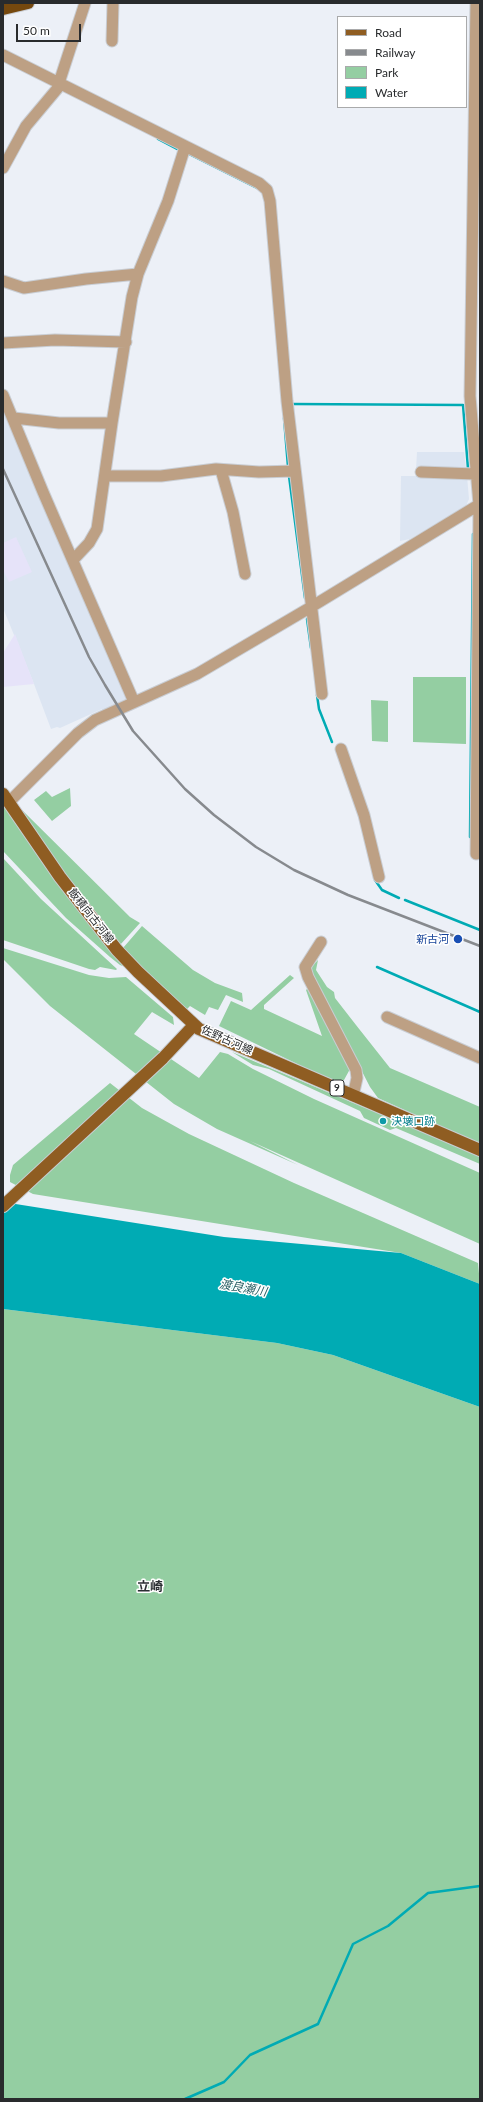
<!DOCTYPE html>
<html>
<head>
<meta charset="utf-8">
<style>
	body { margin:0 }
	#map { position:relative; width:483px; height:2102px; overflow:hidden; background:#ecf0f7; font-family:Lato,sans-serif }
	canvas { display:block }
	.frame { position:absolute; inset:0; border:4px solid #292b2d; pointer-events:none }
	.legend { position:absolute; left:337px; top:16px; width:130px; height:92px; box-sizing:border-box; background:#fff; border:1px solid #a9aaab; margin:0; padding:5px 7px; list-style:none; font-size:12px; color:#292b2d }
	.legend li { display:flex; align-items:center; gap:8px; height:20px }
	.legend b { width:20px; border:1px solid #a9aaab }
	.scale { position:absolute; left:16px; top:24px; width:65px; height:18px; box-sizing:border-box; border:2px solid #292b2d; border-top:0; padding-left:5px; font-size:12px; line-height:14px; white-space:nowrap; color:#292b2d; -webkit-text-stroke:3px #fff; paint-order:stroke }
</style>
</head>
<body>
<div id="map">
<canvas width="483" height="2102"></canvas>
<div class="frame"></div>
<ul class="legend">
<li><b style="height:5px;background:#8f5d22"></b>Road</li>
<li><b style="height:5px;background:#878a8e"></b>Railway</li>
<li><b style="height:11px;background:#94cea2"></b>Park</li>
<li><b style="height:11px;background:#00abb4"></b>Water</li>
</ul>
<div class="scale">50 m</div>
</div>
<script>
const ctx = document.querySelector('canvas').getContext('2d');
ctx.lineJoin = 'round';
function paint(path, color) { ctx.fillStyle = color; ctx.fill(path, 'evenodd'); }
const toPath = rows => new Path2D(rows.map(r => 'M' + r).join(''));
function strokePath(path, color, width, dash) { ctx.strokeStyle = color; ctx.lineWidth = width; ctx.lineCap = dash ? 'butt' : 'round'; ctx.setLineDash(dash || []); ctx.stroke(path); }
function drawText(font, color, halo, rows, align = 'center') {
  ctx.font = font + ' Lato,"Noto Sans JP",sans-serif'; ctx.lineWidth = 3; ctx.setLineDash([]); ctx.textBaseline = 'middle'; ctx.strokeStyle = halo; ctx.fillStyle = color; for (const [text, x, y, turn = 0] of rows) {
    ctx.save(); ctx.translate(x, y); ctx.rotate((+turn || 0) * Math.PI / 180); ctx.textAlign = isNaN(turn) ? turn : align; if (halo) ctx.strokeText(text, 0, 0); ctx.fillText(text, 0, 0); ctx.restore();
  }
}
const built = toPath([
	[3,407,127,698,103,712,102,709,60,728,57,727,51,729,34,684,3,608],
	[417,452,464,452,466,469,416,470],
	[401,476,467,476,469,499,466,506,410,539,400,541]
]);
const industrial = toPath([
	[16,537,32,572,9,582,3,570,3,543],
	[15,634,34,684,3,687,3,653]
]);
const green = toPath([
	[413,677,466,677,466,744,413,742],
	[371,700,388,701,388,742,372,741],
	[70,788,71,806,52,821,34,800,46,791,52,797],
	[3,801,128,968,120,965,110,957,66,918,3,851],
	[21,809,130,917,140,923,120,945,50,855],
	[3,858,41,899,117,969,116,970,100,967,95,970,89,969,3,940],
	[142,926,193,970,215,983,242,993,243,1002,226,995,218,1010,209,1007,205,1015,190,1006,187,1009,150,977,123,948],
	[3,948,89,975,109,978,126,977,173,1017,174,1025,152,1012,134,1034,199,1078,220,1052,228,1054,253,1069,314,1099,480,1173,480,1244,250,1141,298,1165,217,1129,174,1104,50,1006,3,959],
	[318,960,316,970,327,987,334,992,335,998,356,1025,390,1068,480,1107,480,1144,378,1098,370,1087,312,974,312,966],
	[290,975,294,978,264,1005,264,1009,322,1036,306,990,308,988,350,1069,344,1080,336,1081,322,1076,219,1026,231,1001,251,1010],
	[232,1052,480,1156,480,1164,396,1128,390,1130,364,1118,360,1111,269,1069,253,1065],
	[110,1083,142,1108,189,1134,294,1183,478,1263,480,1284,401,1253,33,1194,10,1182,10,1175,13,1165],
	[3,1309,277,1343,333,1355,480,1407,480,2099,3,2099]
]);
const water = toPath([
	[3,1202,224,1237,401,1253,480,1284,480,1407,333,1355,277,1343,3,1309]
]);
const stream = toPath([
	[158,139,177,149],
	[189,154,259,189],
	[292,404,463,405,468,469],
	[284,418,288,467],
	[289,476,305,598],
	[307,619,311,648],
	[317,695,319,709,332,742],
	[470,837,473,534],
	[375,880,382,890,399,898],
	[405,900,480,930],
	[377,967,480,1012],
	[185,2099,224,2082,250,2055,318,2024,353,1944,388,1926,428,1893,480,1886]
]);
const minor = toPath([
	[476,3,470,396,479,505,476,854],
	[112,41,113,3],
	[3,55,259,183,267,190,270,201,287,401,322,694],
	[3,168,26,126,57,89,85,3],
	[3,281,24,288,86,279,138,274],
	[3,343,55,340,126,342],
	[3,395,43,492,134,702],
	[14,418,59,423,112,423],
	[221,470,233,512,245,574],
	[421,472,475,474],
	[106,476,161,476,216,469,259,472,295,471],
	[73,560,89,543,97,529,112,423,132,297,138,274,168,201,185,147],
	[341,749,364,815,379,877],
	[9,802,78,733,95,720,197,674,311,607,480,504],
	[321,942,305,967,308,977,356,1070,357,1078,353,1096],
	[387,1017,480,1058]
]);
const major = toPath([
	[3,794,60,877,117,950,138,972,199,1029,480,1150],
	[3,1206,163,1058,194,1025]
]);
const highway = toPath([
	[3,9,28,3]
]);
const rail = toPath([
	[3,469,89,657,105,685,133,731,185,789,214,815,256,847,294,870,348,895,480,946]
]);
const markers = [
	[458,939,5,"#1a4fb4"],
	[383,1121,4,"#0f9aa8"]
];
const shields = [
	[337,1088,14]
];
const shieldNames = [
	["9",337,1088]
];
const streetNames = [
	["飯積向古河線",91,916,52],
	["佐野古河線",227,1040,24]
];
const transitNames = [
	["新古河",449,939]
];
const cultureNames = [
	["決壊口跡",391,1121]
];
const waterNames = [
	["渡良瀬川",243,1288,10]
];
const quarterNames = [
	["立崎",150,1587]
];
paint(built, '#dce5f2');
paint(industrial, '#e6e3f9');
paint(green, '#94cea2');
paint(water, '#00abb4');
strokePath(stream, '#00abb4', 2.5);
strokePath(minor, '#c9cdd3', 13);
strokePath(major, '#c9cdd3', 14);
strokePath(highway, '#c9cdd3', 14);
strokePath(minor, '#bda084', 11);
strokePath(major, '#8f5d22', 12);
strokePath(highway, '#75480e', 12);
strokePath(rail, '#878a8e', 2.5);
for (const [x, y, r, color] of markers) { const dot = new Path2D(); dot.arc(x, y, r, 0, 2 * Math.PI); ctx.fillStyle = color; ctx.fill(dot); strokePath(dot, '#fff', 1.5); }
for (const [x, y, w] of shields) { const box = new Path2D(); box.roundRect(x - w / 2, y - 8, w, 16, 3); ctx.fillStyle = '#fff'; ctx.fill(box); strokePath(box, '#292b2d', 1); }
drawText('bold 10px', '#292b2d', null, shieldNames);
drawText('11px', '#292b2d', '#fff', streetNames);
drawText('11px', '#164399', '#fff', transitNames, 'right');
drawText('11px', '#0d838f', '#fff', cultureNames, 'left');
drawText('italic 12px', '#275e62', '#fff', waterNames);
drawText('bold 13px', '#2a2d32', '#fff', quarterNames);
</script>
</body>
</html>
